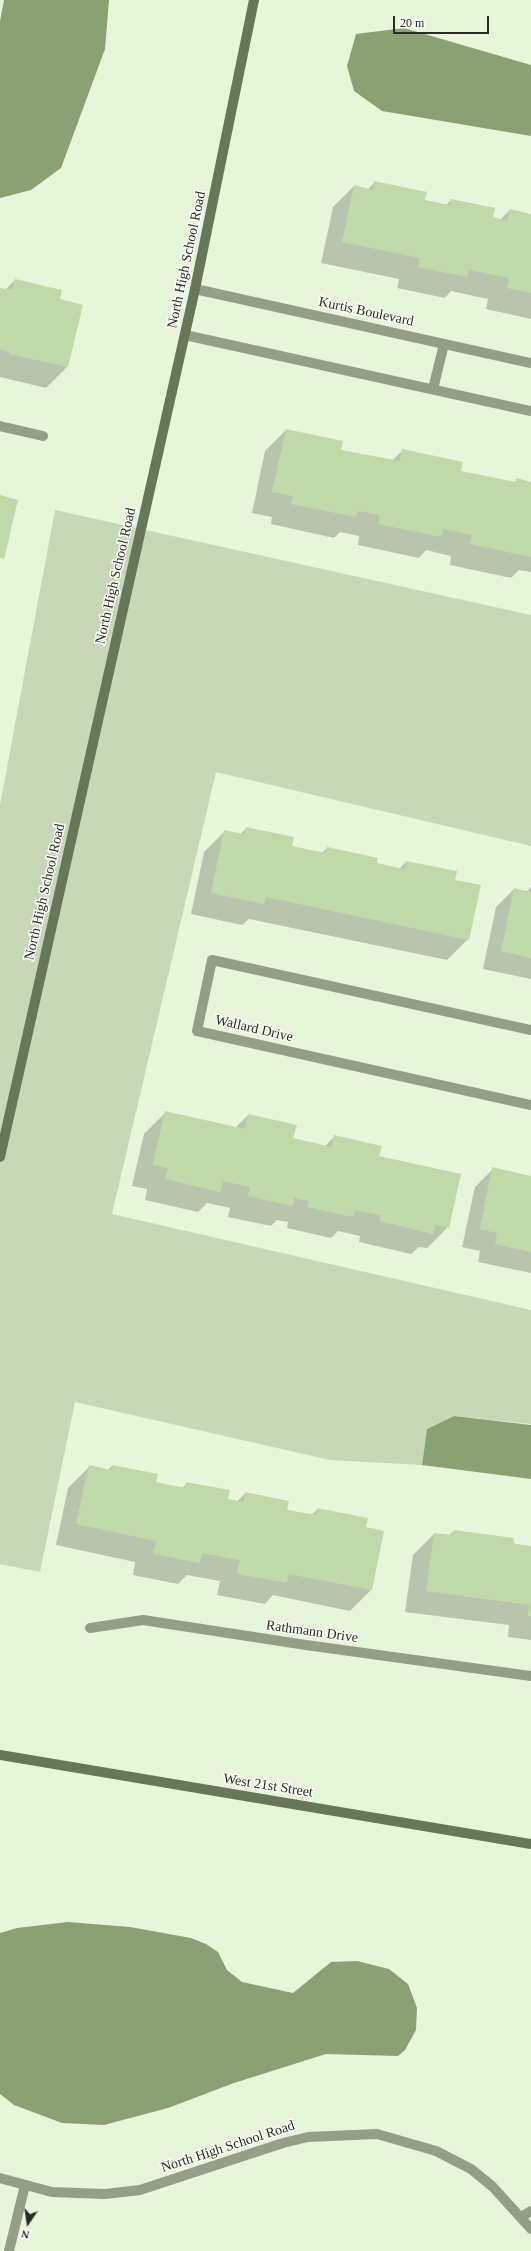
<!DOCTYPE html>
<html>
<head>
<meta charset="utf-8">
<style>
	body { margin:0 }
	#map { position:relative; width:531px; height:2251px; overflow:hidden; background:#e7f6da; font-family:"Times New Roman",serif }
	canvas { display:block }
	.north { position:absolute; left:8px; top:2203px; width:40px; height:40px; -webkit-text-stroke:3px #fcfff9; paint-order:stroke; rotate:193deg; font-size:11px; font-weight:700; line-height:16px; text-align:center; color:#272d22 }
	.north::after { content:''; display:block; margin:auto; width:14px; height:18px; background:#272d22; clip-path:polygon(50% 0,100% 100%,50% 72%,0 100%) }
	.scale { position:absolute; left:393px; top:16px; width:96px; height:18px; box-sizing:border-box; border:2px solid #272d22; border-top:0; padding-left:5px; font-size:12px; line-height:14px; white-space:nowrap; color:#272d22; -webkit-text-stroke:3px #fcfff9; paint-order:stroke }
</style>
</head>
<body>
<div id="map">
<canvas width="531" height="2251"></canvas>
<div class="north">N</div>
<div class="scale">20 m</div>
</div>
<script>
const ctx = document.querySelector('canvas').getContext('2d');
ctx.lineJoin = 'round';
function paint(path, color) { ctx.fillStyle = color; ctx.fill(path, 'evenodd'); }
const toPath = rows => new Path2D(rows.map(r => 'M' + r).join(''));
function strokePath(path, color, width, dash) { ctx.strokeStyle = color; ctx.lineWidth = width; ctx.lineCap = dash ? 'butt' : 'round'; ctx.setLineDash(dash || []); ctx.stroke(path); }
function drawText(font, color, halo, rows, align = 'center') {
  ctx.font = font + ' "Times New Roman",serif'; ctx.lineWidth = 3; ctx.setLineDash([]); ctx.textBaseline = 'middle'; ctx.strokeStyle = halo; ctx.fillStyle = color; for (const [text, x, y, turn = 0] of rows) {
    ctx.save(); ctx.translate(x, y); ctx.rotate((+turn || 0) * Math.PI / 180); ctx.textAlign = isNaN(turn) ? turn : align; if (halo) ctx.strokeText(text, 0, 0); ctx.fillText(text, 0, 0); ctx.restore();
  }
}
const green = toPath([
	[55,510,531,615,531,846,216,772,112,1214,531,1310,531,1424,454,1416,427,1429,422,1465,330,1460,75,1402,40,1572,0,1564,0,805]
]);
const water = toPath([
	[4,0,109,0,105,49,61,168,31,190,0,198,0,21],
	[404,28,531,65,531,136,382,111,354,91,347,66,356,34],
	[454,1416,531,1425,531,1479,422,1465,427,1429],
	[68,1922,130,1927,191,1938,206,1944,218,1952,227,1970,242,1982,293,1993,331,1962,357,1961,389,1969,408,1984,417,2008,416,2030,405,2050,398,2056,326,2054,234,2083,168,2108,104,2125,62,2123,14,2105,0,2094,0,1933,17,1928]
]);
const shadow = toPath([
	[375,182,424,200,446,205,451,200,500,220,510,210,531,215,531,319,486,309,488,299,451,291,445,298,397,288,399,279,321,263,333,207,354,186,368,189],
	[15,280,59,300,81,305,67,367,46,388,0,377,0,289,5,290],
	[286,430,340,450,392,461,403,450,460,472,513,483,517,480,531,483,531,572,519,570,511,578,450,565,451,556,426,550,419,558,358,545,359,536,340,532,334,538,271,524,272,517,252,513,265,451],
	[246,828,291,847,321,854,327,848,376,864,399,869,406,862,454,880,468,939,447,960,249,919,242,925,191,914,204,852,225,831,241,834],
	[531,887,531,979,483,969,496,907,514,889,526,892],
	[165,1113,235,1128,248,1115,292,1139,324,1147,335,1136,378,1156,448,1227,427,1248,419,1247,411,1254,359,1242,360,1236,338,1231,331,1238,287,1228,288,1222,277,1220,271,1226,228,1217,230,1208,207,1203,198,1212,145,1200,147,1189,132,1186,144,1134],
	[493,1169,531,1177,531,1273,478,1262,480,1251,462,1247,475,1187],
	[112,1466,155,1483,181,1489,187,1483,227,1500,237,1502,245,1493,286,1510,311,1515,318,1509,365,1528,383,1532,371,1590,350,1611,273,1595,265,1604,217,1595,220,1581,187,1575,178,1584,133,1575,135,1562,56,1545,68,1488,89,1467,108,1470],
	[454,1531,531,1547,531,1640,508,1637,509,1625,405,1612,413,1555,434,1534,449,1535]
]);
const building = toPath([
	[374,181,427,192,425,200,450,205,451,199,495,208,493,217,507,221,510,209,531,214,531,293,507,288,509,278,469,270,467,277,418,267,420,258,342,242,354,185,373,190],
	[15,279,62,290,60,299,83,305,68,367,9,354,9,352,0,349,0,288,12,290],
	[286,429,343,441,341,450,400,461,402,449,463,462,461,471,516,482,516,478,531,482,531,557,470,544,472,535,443,529,441,537,378,524,380,515,358,511,356,517,291,504,293,496,272,492],
	[0,495,18,500,4,559,0,558],
	[246,827,294,837,292,846,325,853,327,847,378,858,377,863,404,869,406,861,457,871,455,880,481,885,469,940,266,897,264,904,211,893,224,830,244,834],
	[514,888,531,892,531,958,501,951],
	[165,1111,245,1129,248,1114,297,1125,293,1138,331,1147,334,1135,382,1146,379,1156,461,1174,449,1228,435,1225,433,1234,379,1221,381,1215,355,1210,353,1217,307,1207,309,1201,294,1198,293,1206,248,1196,250,1187,223,1181,220,1192,165,1179,168,1168,153,1165],
	[492,1167,531,1176,531,1252,495,1244,497,1233,480,1229],
	[89,1465,111,1470,112,1465,158,1474,156,1482,185,1488,186,1482,230,1490,228,1499,243,1502,245,1492,289,1501,287,1510,316,1515,317,1508,368,1518,366,1527,384,1531,372,1590,289,1574,287,1583,237,1574,240,1560,202,1553,200,1563,153,1554,156,1541,76,1524],
	[454,1530,514,1538,514,1544,531,1546,531,1616,528,1616,530,1605,426,1591,434,1533,453,1535]
]);
const street = toPath([
	[195,289,531,363],
	[185,335,531,411],
	[433,389,444,344],
	[0,426,43,436],
	[531,1030,212,960,197,1031,531,1105],
	[90,1628,143,1620,306,1645,531,1676],
	[0,2178,52,2192,105,2194,140,2190,283,2143,308,2137,377,2134,436,2151,471,2169,492,2186,531,2229],
	[521,2217,531,2211],
	[9,2251,25,2185]
]);
const secondary = toPath([
	[0,1157,195,289,254,0],
	[0,1755,531,1844]
]);
const streetNames = [
	["North High School Road",187,260,-78],
	["Kurtis Boulevard",366,312,12],
	["North High School Road",116,576,-77],
	["North High School Road",45,892,-77],
	["Wallard Drive",254,1029,13],
	["Rathmann Drive",312,1632,8],
	["West 21st Street",268,1786,9],
	["North High School Road",228,2147,-18]
];
paint(green, '#c7d7b8');
paint(water, '#89a173');
paint(shadow, '#0003');
paint(building, '#c0d9a9');
strokePath(street, '#949f8a', 10);
strokePath(secondary, '#68775a', 10);
drawText('14px', '#272d22', '#fcfff9', streetNames);
</script>
</body>
</html>
